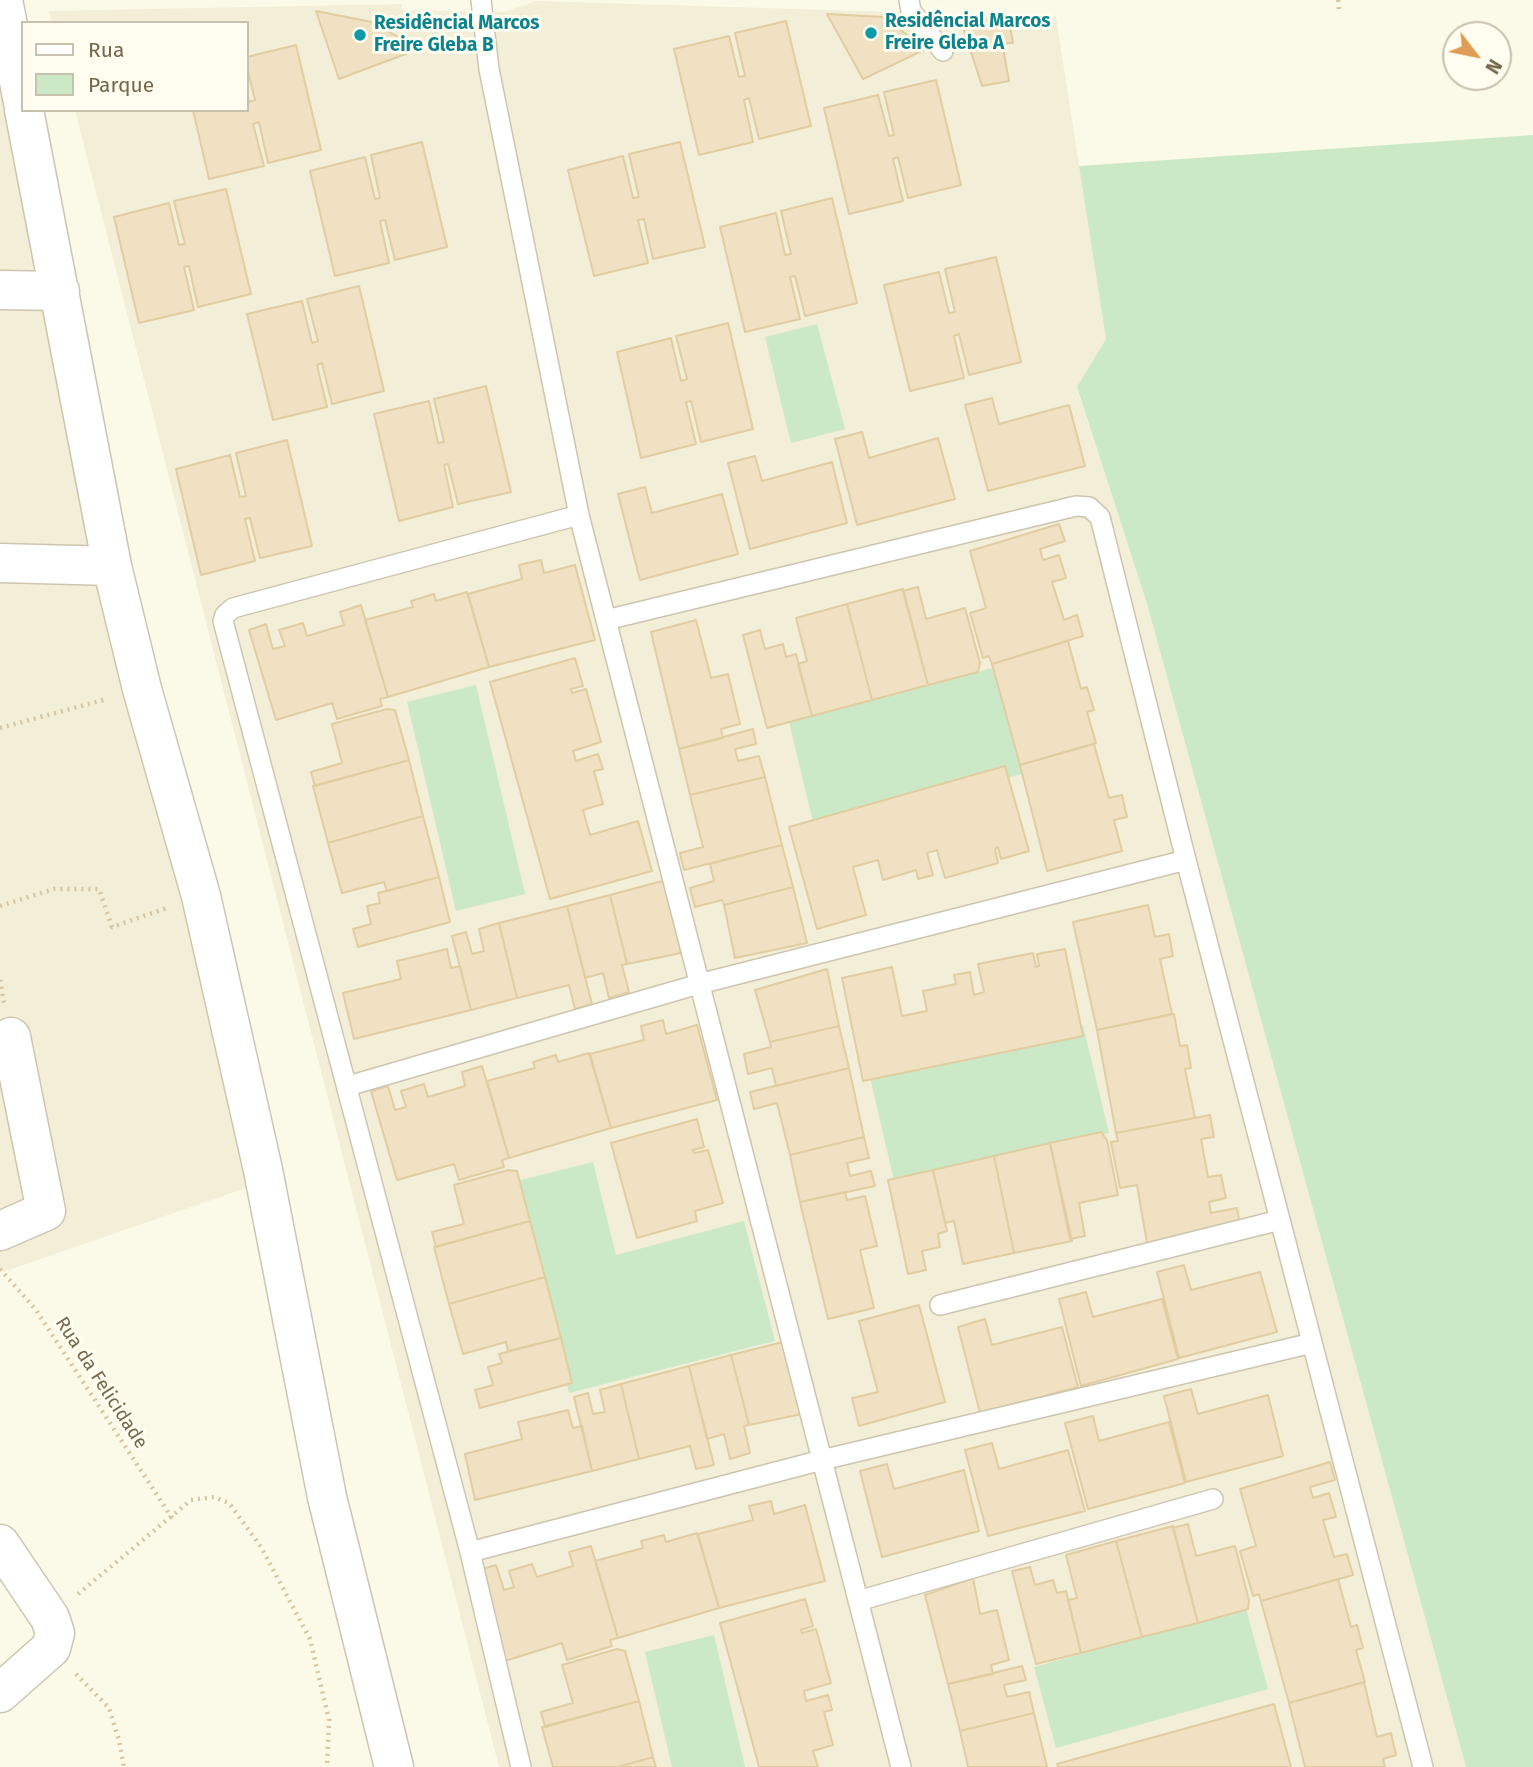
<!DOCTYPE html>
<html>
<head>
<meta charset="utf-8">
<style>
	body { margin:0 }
	#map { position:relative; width:1533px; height:1767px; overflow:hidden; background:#fbfae8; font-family:"Fira Sans",sans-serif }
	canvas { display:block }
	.legend { position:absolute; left:21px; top:21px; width:228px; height:91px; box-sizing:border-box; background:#fefdef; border:2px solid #c7c1ae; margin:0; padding:9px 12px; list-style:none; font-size:21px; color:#74674d }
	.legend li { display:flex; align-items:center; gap:14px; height:35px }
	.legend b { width:35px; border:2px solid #c7c1ae }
	.north { position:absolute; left:1442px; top:21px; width:70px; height:70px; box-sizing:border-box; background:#fefdef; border:2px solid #c7c1ae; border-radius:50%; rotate:122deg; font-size:19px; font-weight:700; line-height:28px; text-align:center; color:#74674d }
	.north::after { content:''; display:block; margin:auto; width:24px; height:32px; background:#de9c54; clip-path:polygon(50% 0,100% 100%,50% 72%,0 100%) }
</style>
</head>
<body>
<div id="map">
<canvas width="1533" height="1767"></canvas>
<ul class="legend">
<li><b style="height:9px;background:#fff"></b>Rua</li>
<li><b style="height:19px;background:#cbe9c7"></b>Parque</li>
</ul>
<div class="north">N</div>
</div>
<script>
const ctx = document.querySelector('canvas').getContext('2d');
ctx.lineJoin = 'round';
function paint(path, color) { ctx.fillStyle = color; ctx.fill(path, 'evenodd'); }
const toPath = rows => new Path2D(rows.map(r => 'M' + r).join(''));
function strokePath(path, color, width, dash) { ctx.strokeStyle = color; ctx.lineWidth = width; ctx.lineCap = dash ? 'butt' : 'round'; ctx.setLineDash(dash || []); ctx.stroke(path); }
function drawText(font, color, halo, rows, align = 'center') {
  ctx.font = font + ' "Fira Sans",sans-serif'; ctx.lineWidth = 6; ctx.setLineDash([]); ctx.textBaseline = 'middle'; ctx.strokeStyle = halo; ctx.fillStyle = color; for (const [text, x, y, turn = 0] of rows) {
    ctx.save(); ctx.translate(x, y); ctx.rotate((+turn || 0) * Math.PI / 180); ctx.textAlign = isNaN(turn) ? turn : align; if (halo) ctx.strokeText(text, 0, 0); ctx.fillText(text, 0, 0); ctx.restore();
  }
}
const residential = toPath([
	[0,0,116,595,278,1177,0,1273],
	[536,1,1056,17,1106,339,1077,388,1147,604,1466,1767,499,1767,75,110,247,110,247,23,52,23,49,11,402,4,402,10,505,12]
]);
const green = toPath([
	[1533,135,1533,1767,1466,1767,1147,604,1077,387,1106,339,1079,166],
	[817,324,845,429,791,443,765,337],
	[1001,666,1027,773,814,826,788,718],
	[476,685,525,894,456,911,407,702],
	[1083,1025,1109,1133,895,1185,870,1077],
	[593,1162,616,1255,744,1221,775,1341,569,1393,517,1181],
	[1246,1609,1268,1689,1056,1748,1034,1667],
	[714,1635,745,1767,672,1767,645,1652]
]);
const building = toPath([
	[316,11,372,22,419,49,339,79,316,11],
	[827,14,883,17,926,49,863,79,827,14],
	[960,18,1009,21,1013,43,1002,43,1009,81,982,86,960,18],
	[786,21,811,126,759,139,749,98,744,100,753,142,699,155,674,49,729,36,739,77,745,76,735,33,786,21],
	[296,45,321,150,268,163,259,122,253,124,264,166,209,179,193,110,247,110,247,92,249,102,255,100,247,67,247,57,296,45],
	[936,80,961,185,908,198,898,157,893,159,903,201,849,214,824,108,878,95,889,136,894,135,884,92,936,80],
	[422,142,447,247,395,260,385,220,380,221,389,263,335,276,310,171,365,157,375,199,380,198,371,155,422,142],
	[680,142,705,247,653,259,644,219,638,220,648,263,594,276,568,170,623,156,633,198,639,197,629,154,680,142],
	[226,189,251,294,198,307,189,266,184,267,194,310,139,323,114,217,169,203,179,245,185,244,174,201,226,189],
	[832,198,857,303,805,316,795,276,790,277,800,319,745,332,720,227,776,213,785,255,791,254,781,211,832,198],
	[996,257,1021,362,969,375,959,334,954,336,964,378,910,391,884,285,939,272,949,313,955,312,945,269,996,257],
	[359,286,384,391,332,404,322,363,317,365,327,407,273,420,247,314,302,301,312,343,318,341,307,299,359,286],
	[728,323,753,429,701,442,691,401,686,402,696,444,641,458,617,352,671,338,681,381,687,379,676,336,728,323],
	[486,386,511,492,458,504,448,464,444,465,453,507,399,521,374,414,429,401,438,443,444,442,434,399,486,386],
	[992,398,999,424,1069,405,1085,466,988,491,965,405,992,398],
	[862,432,869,458,938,438,955,499,857,525,835,439,862,432],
	[287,440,312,546,260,558,250,518,245,519,255,561,201,575,176,469,230,455,240,497,246,496,236,453,287,440],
	[755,456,762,481,832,462,847,523,750,549,728,463,755,456],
	[645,487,652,513,722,494,738,554,640,580,618,494,645,487],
	[1059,524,1065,541,1040,549,1043,560,1059,555,1066,578,1052,582,1064,620,1077,615,1083,636,992,664,989,656,983,658,970,613,986,608,970,551,1059,524],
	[541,560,544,573,575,565,595,640,489,667,468,594,522,579,519,565,541,560],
	[918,587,926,619,965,608,980,663,978,672,928,685,903,591,918,587],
	[903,589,928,685,872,700,847,604,903,589],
	[467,592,489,667,388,697,365,620,413,607,411,601,434,594,436,601,467,592],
	[847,604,872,700,812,716,798,664,807,661,796,618,847,604],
	[361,605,388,697,380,699,382,706,337,719,332,703,276,720,249,630,266,624,273,649,285,646,279,630,303,623,307,636,344,625,340,612,361,605],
	[696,620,711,678,728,674,740,724,721,729,723,738,679,749,651,632,696,620],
	[760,630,765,649,783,644,786,657,796,654,812,716,767,728,743,635,760,630],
	[1068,641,1081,689,1087,687,1094,710,1087,712,1096,743,1020,765,992,664,1068,641],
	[575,658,583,686,571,689,572,693,586,689,601,742,573,751,576,761,598,754,603,769,594,771,603,804,583,810,590,835,638,821,652,871,550,899,490,682,575,658],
	[387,709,395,710,409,760,315,786,311,772,342,763,332,724,387,709],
	[753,729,756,744,735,749,738,761,759,756,765,777,690,795,679,749,753,729],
	[1094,744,1109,798,1122,795,1127,817,1114,820,1122,851,1047,871,1020,765,1094,744],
	[409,760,423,816,328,843,313,786,409,760],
	[1005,766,1029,851,1001,859,998,847,995,849,998,863,945,878,937,850,927,853,933,875,918,879,916,870,883,880,878,860,853,867,866,915,817,929,789,827,1005,766],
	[765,777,782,845,684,870,680,853,703,847,690,795,765,777],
	[423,816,439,877,387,891,384,882,342,893,328,843,423,816],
	[782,845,793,887,724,905,722,900,695,907,690,888,714,881,710,864,782,845],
	[439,877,450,922,358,947,353,929,371,924,367,906,380,903,378,893,439,877],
	[666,880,681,953,627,964,610,895,666,880],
	[793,887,807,943,735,958,724,905,793,887],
	[610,895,627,964,622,965,629,992,609,998,603,973,585,978,567,906,610,895],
	[1148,905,1155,937,1169,934,1173,956,1160,959,1172,1014,1097,1030,1073,922,1148,905],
	[567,906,592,1004,575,1009,569,985,517,998,499,923,567,906],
	[499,923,517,998,471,1010,452,936,466,932,472,954,484,951,479,929,499,923],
	[447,949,451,968,460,966,471,1010,354,1039,343,993,401,979,397,961,447,949],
	[1065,949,1083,1036,863,1081,842,978,892,967,902,1016,927,1011,923,991,956,984,954,975,970,972,974,995,984,992,978,964,1033,953,1036,967,1039,966,1037,954,1065,949],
	[827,969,839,1026,770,1042,755,990,827,969],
	[1174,1014,1180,1046,1187,1045,1191,1068,1185,1069,1195,1118,1116,1133,1097,1030,1174,1014],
	[663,1020,666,1034,697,1025,717,1100,611,1128,590,1054,644,1040,641,1026,663,1020],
	[839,1026,849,1068,776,1086,772,1068,748,1074,744,1054,771,1047,770,1042,839,1026],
	[589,1053,611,1128,509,1158,487,1081,535,1068,533,1062,556,1055,558,1062,589,1053],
	[482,1066,509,1158,502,1160,504,1167,459,1180,454,1164,397,1180,371,1091,388,1086,395,1110,406,1107,401,1091,424,1084,428,1097,465,1086,462,1072,482,1066],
	[849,1068,864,1137,790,1155,777,1103,754,1109,750,1092,849,1068],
	[1210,1115,1214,1137,1201,1139,1208,1177,1221,1175,1226,1198,1209,1202,1211,1213,1237,1208,1240,1226,1147,1243,1137,1185,1120,1188,1111,1142,1118,1141,1116,1133,1210,1115],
	[697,1119,704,1147,693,1150,694,1153,708,1150,723,1203,695,1211,697,1221,637,1238,611,1143,697,1119],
	[1101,1132,1107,1140,1118,1195,1079,1203,1085,1236,1070,1239,1050,1143,1101,1132],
	[864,1137,869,1158,847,1163,850,1176,871,1171,875,1186,800,1202,790,1155,864,1137],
	[1050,1143,1072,1241,1014,1253,994,1156,1050,1143],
	[994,1156,1014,1253,963,1264,954,1221,945,1223,933,1170,994,1156],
	[508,1170,517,1171,530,1221,436,1247,432,1232,464,1224,454,1185,508,1170],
	[933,1170,947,1231,938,1234,940,1247,922,1251,926,1270,908,1274,888,1180,933,1170],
	[845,1192,847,1200,865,1196,877,1246,860,1250,874,1308,828,1319,800,1202,845,1192],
	[530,1221,545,1277,449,1304,434,1247,530,1221],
	[1184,1265,1191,1290,1260,1272,1277,1332,1179,1358,1157,1272,1184,1265],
	[545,1277,561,1338,508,1351,506,1342,463,1354,449,1304,545,1277],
	[1086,1292,1093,1317,1162,1299,1178,1359,1081,1386,1059,1299,1086,1292],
	[919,1305,945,1402,859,1426,852,1398,878,1392,859,1321,919,1305],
	[985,1319,992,1345,1062,1327,1078,1387,980,1413,958,1327,985,1319],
	[561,1338,572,1383,480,1408,475,1390,493,1385,488,1367,502,1363,499,1354,561,1338],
	[787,1341,802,1414,749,1425,731,1355,787,1341],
	[731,1355,749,1425,744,1426,750,1453,730,1459,724,1434,707,1439,689,1366,731,1355],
	[689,1366,714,1465,696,1469,690,1446,639,1459,621,1384,689,1366],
	[621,1384,639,1459,592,1471,574,1397,588,1393,593,1414,605,1412,600,1390,621,1384],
	[1191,1389,1198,1414,1268,1395,1283,1456,1186,1482,1164,1396,1191,1389],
	[568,1410,573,1428,582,1426,592,1471,475,1500,465,1454,522,1439,518,1422,568,1410],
	[1093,1416,1099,1441,1169,1422,1185,1483,1088,1509,1065,1423,1093,1416],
	[992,1443,999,1469,1068,1450,1085,1511,988,1536,965,1450,992,1443],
	[1330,1462,1335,1480,1310,1487,1313,1498,1329,1493,1336,1517,1323,1520,1334,1557,1347,1554,1353,1575,1261,1601,1259,1594,1253,1596,1240,1551,1256,1546,1240,1489,1330,1462],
	[887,1464,894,1489,964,1470,979,1531,882,1557,860,1471,887,1464],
	[771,1501,774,1514,805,1505,825,1581,719,1608,698,1534,753,1520,749,1506,771,1501],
	[1188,1524,1196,1556,1235,1546,1249,1600,1248,1609,1198,1623,1173,1528,1188,1524],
	[1173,1526,1198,1623,1142,1637,1116,1541,1173,1526],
	[697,1533,719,1608,618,1638,595,1561,643,1548,641,1541,664,1535,666,1542,697,1533],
	[1116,1541,1142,1637,1081,1653,1068,1600,1077,1598,1066,1555,1116,1541],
	[591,1546,618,1638,610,1640,612,1646,567,1660,562,1643,505,1661,479,1570,496,1565,504,1590,514,1587,509,1571,532,1564,537,1577,573,1566,569,1552,591,1546],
	[1030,1567,1035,1585,1053,1580,1057,1593,1066,1591,1081,1653,1036,1664,1012,1571,1030,1567],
	[973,1578,980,1614,997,1610,1009,1660,991,1665,993,1674,948,1684,925,1595,973,1578],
	[1338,1579,1351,1627,1357,1625,1363,1648,1356,1650,1365,1682,1289,1703,1261,1601,1338,1579],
	[805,1599,813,1626,801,1630,802,1633,816,1629,831,1683,804,1691,806,1701,828,1695,832,1710,824,1712,833,1745,813,1751,818,1767,759,1767,720,1623,805,1599],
	[617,1649,625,1651,639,1701,545,1727,541,1712,573,1703,562,1665,617,1649],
	[1022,1666,1026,1680,1004,1685,1007,1697,1029,1692,1034,1713,960,1731,948,1684,1022,1666],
	[1364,1682,1377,1737,1391,1733,1396,1755,1383,1759,1385,1767,1305,1767,1289,1703,1364,1682],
	[639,1701,653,1757,618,1767,553,1767,542,1727,639,1701],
	[1274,1704,1291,1767,1058,1767,1057,1764,1274,1704],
	[1034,1713,1047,1767,968,1767,960,1731,1034,1713],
	[653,1757,656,1767,618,1767,653,1757]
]);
const path = toPath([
	[1338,0,1339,9],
	[0,728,107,699],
	[0,906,54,889,99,889,112,927,167,908],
	[0,980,4,1003],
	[0,1269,36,1310,172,1518],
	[78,1594,191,1500,214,1497,229,1503,261,1547,310,1639,329,1720,327,1767],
	[76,1674,109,1708,119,1740,124,1767]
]);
const lane = toPath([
	[481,0,489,69,579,515,901,1767],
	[909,0,911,11,943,51],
	[606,620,1076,506,1089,507,1100,517,1186,860,1423,1767],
	[348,1086,699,984,1186,860],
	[940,1305,1280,1220],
	[470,1552,822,1460,1312,1343],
	[858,1601,1213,1499],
	[521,1767,470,1552,223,621,225,615,233,608,579,515]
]);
const street = toPath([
	[3,0,23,102],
	[24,110,112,566,142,689,201,896,263,1170,327,1497,394,1767],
	[0,290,60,291],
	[0,563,112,566],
	[0,1231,46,1211,11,1037],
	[0,1544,50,1618,55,1633,51,1648,0,1693]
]);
const markers = [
	[871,33,7,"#0f9aa8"],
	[360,35,7,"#0f9aa8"]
];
const cultureNames = [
	["Residêncial Marcos",885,22],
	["Freire Gleba A",885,44],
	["Residêncial Marcos",374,24],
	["Freire Gleba B",374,46]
];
const streetNames = [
	["Rua da Felicidade",101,1383,57]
];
paint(residential, '#f3eed7');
paint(green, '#cbe9c7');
paint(building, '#efe1c1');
strokePath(building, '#e1cda2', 2);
strokePath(lane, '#cdc5af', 22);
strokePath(street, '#cdc5af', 41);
strokePath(path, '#d5c5a4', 4.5, [2, 5]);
strokePath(lane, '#fff', 19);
strokePath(street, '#fff', 38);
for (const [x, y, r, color] of markers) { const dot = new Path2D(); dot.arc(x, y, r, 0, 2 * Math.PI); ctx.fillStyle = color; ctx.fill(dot); strokePath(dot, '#fefdef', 2.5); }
drawText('bold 19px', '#0d838f', '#fefdef', cultureNames, 'left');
drawText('19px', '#74674d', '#fefdef', streetNames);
</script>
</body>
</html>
